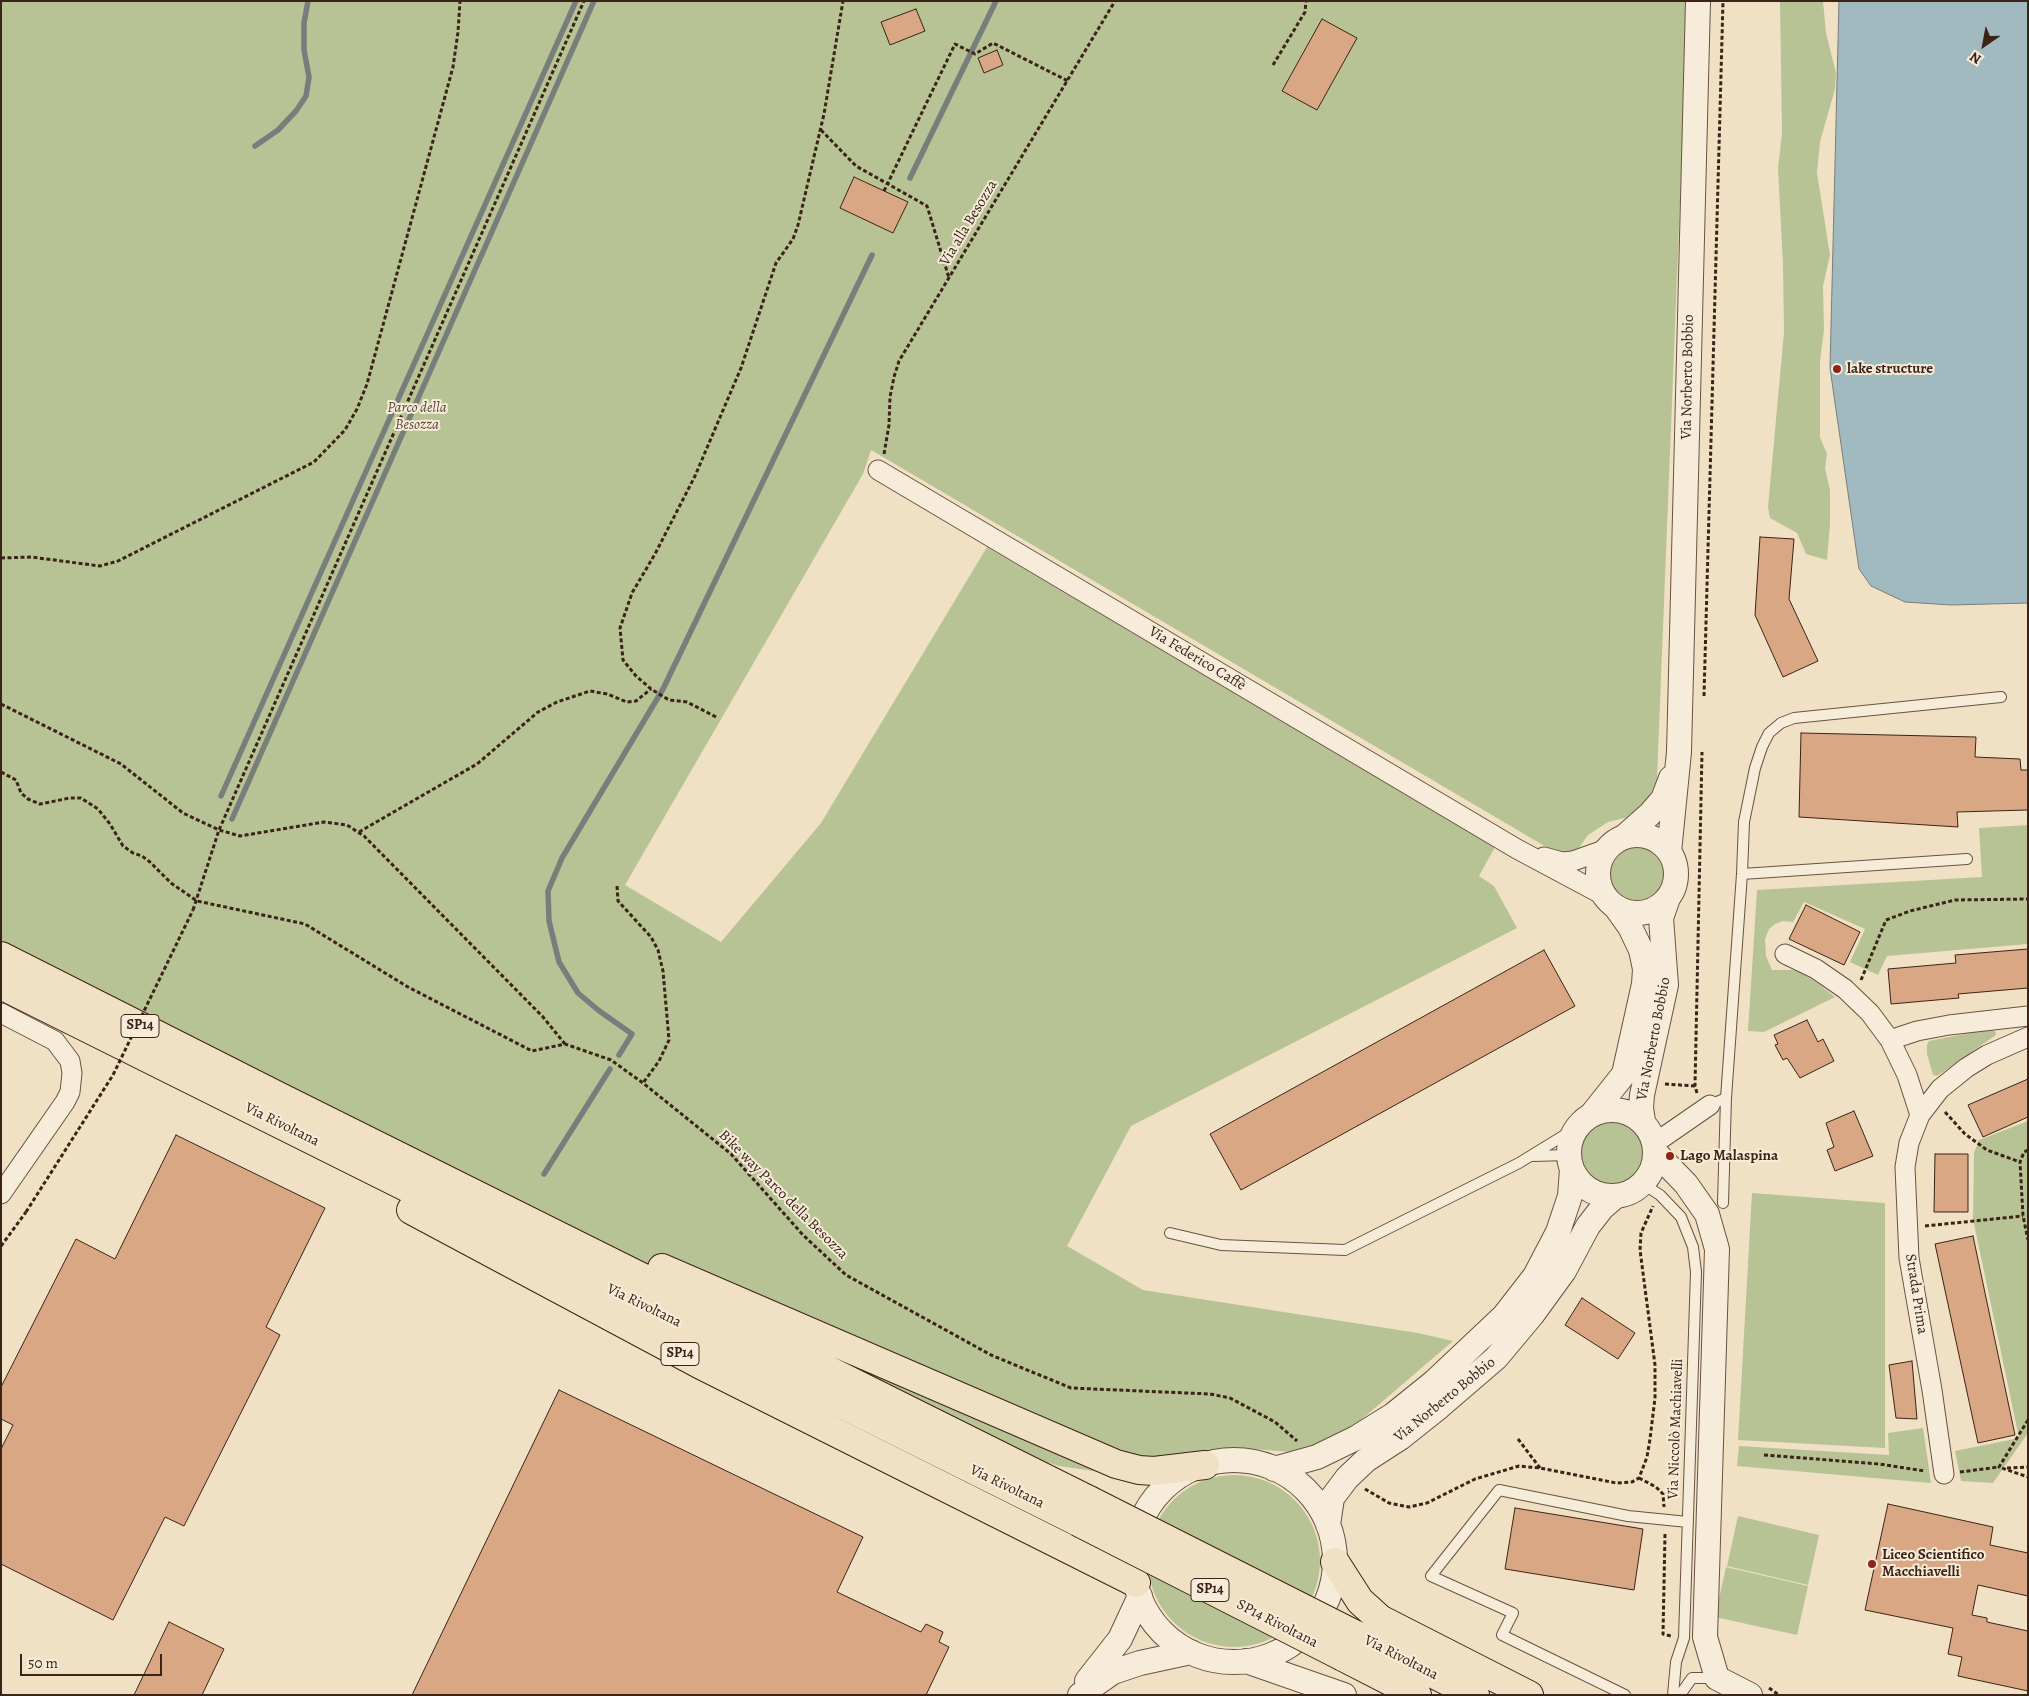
<!DOCTYPE html>
<html>
<head>
<meta charset="utf-8">
<style>
	body { margin:0 }
	#map { position:relative; width:2029px; height:1696px; overflow:hidden; background:#f1e1c4; font-family:Alegreya,serif }
	canvas { display:block }
	.frame { position:absolute; inset:0; border:2px solid #3b2318; pointer-events:none }
	.north { position:absolute; left:1959px; top:20px; width:50px; height:50px; -webkit-text-stroke:4px #f6ecd9; paint-order:stroke; rotate:213deg; font-size:14px; font-weight:700; line-height:20px; text-align:center; color:#3b2318 }
	.north::after { content:''; display:block; margin:auto; width:18px; height:22px; background:#3b2318; clip-path:polygon(50% 0,100% 100%,50% 72%,0 100%) }
	.scale { position:absolute; left:20px; top:1654px; width:142px; height:22px; box-sizing:border-box; border:2px solid #3b2318; border-top:0; padding-left:6px; font-size:15px; line-height:18px; white-space:nowrap; color:#3b2318; -webkit-text-stroke:4px #f6ecd9; paint-order:stroke }
</style>
</head>
<body>
<div id="map">
<canvas width="2029" height="1696"></canvas>
<div class="frame"></div>
<div class="north">N</div>
<div class="scale">50 m</div>
</div>
<script>
const ctx = document.querySelector('canvas').getContext('2d');
ctx.lineJoin = 'round';
function paint(path, color) { ctx.fillStyle = color; ctx.fill(path, 'evenodd'); }
const toPath = rows => new Path2D(rows.map(r => 'M' + r).join(''));
function strokePath(path, color, width, dash) { ctx.strokeStyle = color; ctx.lineWidth = width; ctx.lineCap = dash ? 'butt' : 'round'; ctx.setLineDash(dash || []); ctx.stroke(path); }
function drawText(font, color, halo, rows, align = 'center') {
  ctx.font = font + ' Alegreya,serif'; ctx.lineWidth = 4; ctx.setLineDash([]); ctx.textBaseline = 'middle'; ctx.strokeStyle = halo; ctx.fillStyle = color; for (const [text, x, y, turn = 0] of rows) {
    ctx.save(); ctx.translate(x, y); ctx.rotate((+turn || 0) * Math.PI / 180); ctx.textAlign = isNaN(turn) ? turn : align; if (halo) ctx.strokeText(text, 0, 0); ctx.fillText(text, 0, 0); ctx.restore();
  }
}
const green = toPath([
	[1,1,1688,1,1657,778,1647,803,1625,818,1608,822,1588,835,1579,848,1565,853,1548,848,871,450,863,474,625,885,721,942,821,823,987,547,1495,847,1479,876,1494,886,1517,928,1131,1126,1067,1246,1143,1290,1418,1333,1453,1341,1362,1419,1327,1442,1291,1452,1252,1449,1220,1451,1178,1461,1107,1473,1059,1466,1020,1454,1,948],
	[1780,1,1823,1,1826,33,1836,73,1835,89,1820,142,1817,173,1830,255,1823,286,1824,330,1820,361,1820,437,1827,454,1825,468,1830,490,1830,524,1827,560,1806,554,1797,533,1770,518,1768,507,1784,332,1783,265,1778,168,1782,134],
	[2028,825,2028,944,1887,956,1878,975,1850,962,1865,929,1804,902,1793,922,1783,921,1775,924,1769,929,1765,939,1766,956,1772,970,1793,970,1800,972,1816,982,1835,997,1764,1032,1748,1031,1757,890,1982,877,1979,828],
	'1608 874a29 29 0 1 1 58 0a29 29 0 1 1-58 0Z',
	[1985,1030,1995,1031,1996,1035,1940,1074,1937,1076,1933,1075,1927,1054,1927,1045,1929,1041],
	'1579 1153a33 33 0 1 1 66 0a33 33 0 1 1-66 0Z',
	[2028,1121,2028,1433,1993,1483,1961,1481,1955,1451,2019,1438,1973,1219,1974,1153,1979,1140],
	[1752,1193,1885,1203,1885,1448,1738,1440],
	[1923,1428,1931,1483,1737,1466,1739,1446,1889,1455,1888,1433],
	'1148 1561a86 86 0 1 1 172 0a86 86 0 1 1-172 0Z',
	[1738,1516,1819,1535,1808,1585,1727,1566],
	[1726,1567,1808,1586,1797,1635,1715,1617]
]);
const water = toPath([
	[1839,1,2028,1,2028,603,1951,605,1905,602,1871,586,1859,569,1830,368,1839,1]
]);
const stream = toPath([
	[255,146,278,130,296,111,306,96,309,77,304,50,304,23,308,1],
	[910,178,996,1],
	[221,796,576,1],
	[232,819,594,1],
	[619,1055,632,1034,598,1010,578,993,559,962,549,921,548,891,562,858,663,689,872,255],
	[544,1174,610,1069]
]);
const building = toPath([
	[916,9,925,31,890,45,881,22,916,9],
	[1322,19,1357,38,1317,110,1282,91,1322,19],
	[997,50,1003,65,984,73,978,58,997,50],
	[854,177,908,202,893,233,840,208,854,177],
	[1760,537,1794,539,1789,599,1818,661,1783,677,1755,615,1760,537],
	[1801,733,1976,737,1975,757,2020,759,2021,770,2028,770,2028,810,1957,812,1958,827,1799,817,1801,733],
	[1806,905,1860,932,1844,965,1789,939,1806,905],
	[2028,949,2028,988,1958,994,1959,998,1891,1004,1888,969,1956,963,1955,955,2028,949],
	[1544,950,1575,1006,1241,1190,1210,1134,1544,950],
	[1807,1020,1818,1042,1823,1039,1834,1061,1800,1078,1787,1058,1783,1060,1775,1045,1778,1044,1774,1035,1807,1020],
	[2028,1079,2028,1117,1983,1137,1968,1105,2028,1079],
	[1854,1111,1873,1156,1835,1171,1827,1150,1834,1147,1826,1123,1854,1111],
	[176,1135,325,1208,266,1327,280,1335,184,1526,165,1517,113,1620,1,1564,1,1449,13,1425,1,1419,1,1387,76,1239,115,1259,176,1135],
	[1935,1154,1968,1154,1968,1212,1934,1212,1935,1154],
	[1973,1236,2015,1435,1978,1443,1935,1244,1973,1236],
	[1582,1298,1635,1333,1618,1359,1565,1325,1582,1298],
	[1912,1361,1917,1419,1896,1418,1889,1365,1912,1361],
	[559,1390,863,1537,837,1592,921,1632,926,1624,943,1632,939,1642,949,1647,926,1695,412,1695,559,1390],
	[1888,1504,1993,1527,1990,1545,2028,1553,2028,1596,1978,1585,1972,1615,1987,1618,1987,1622,2028,1631,2028,1691,1958,1676,1962,1657,1948,1654,1953,1628,1865,1610,1888,1504],
	[1515,1508,1643,1529,1634,1590,1505,1569,1515,1508],
	[169,1622,224,1649,202,1695,134,1695,169,1622]
]);
const path = toPath([
	[1273,65,1305,12,1306,1],
	[821,130,856,166,927,206,949,278],
	[884,191,955,44,975,54,993,43,1068,81],
	[884,454,889,425,890,397,894,377,899,361,1115,1],
	[1,558,31,557,100,566,118,561,314,462,345,430,357,409,367,384,453,67,458,32,460,1],
	[1704,696,1723,1],
	[1,704,121,764,183,813,219,830,240,836,324,822,347,825,364,836,543,1017,565,1044],
	[716,717,687,702,669,700,651,689,636,676,623,660,620,628,632,593,655,554,695,476,741,368,776,263,793,239,798,225,824,114,843,1],
	[1,772,16,780,21,793,28,799,40,804,70,798,81,798,98,809,110,824,123,846,133,853,142,856,150,862,171,883,197,901,305,924,408,987,532,1051,565,1044,611,1060,643,1083,731,1154,803,1235,846,1275,991,1355,1071,1388,1210,1394,1230,1398,1275,1422,1297,1441],
	[359,832,477,764,538,712,557,702,590,691,607,694,627,702,636,701,651,689],
	[617,886,618,901,651,937,658,950,663,971,669,1040,659,1061,643,1083],
	[193,910,219,830,584,1],
	[1861,980,1886,920,1910,911,1955,900,2028,899],
	[1665,1084,1695,1086],
	[1697,1093,1695,1086,1702,752],
	[1945,1112,1965,1134,1987,1150,2020,1162],
	[2028,1150,2024,1152,2020,1162,2023,1216,2028,1240],
	[1925,1226,2023,1216],
	[1,1246,26,1212],
	[2028,1420,1999,1467,2028,1477],
	[1518,1439,1540,1468],
	[1764,1455,1879,1464,1925,1471],
	[2007,1468,2028,1467],
	[1960,1472,1999,1467],
	[1639,1478,1656,1487,1663,1494,1664,1507],
	[1365,1489,1389,1503,1409,1507,1427,1503,1475,1479,1519,1466,1540,1468,1616,1483,1632,1482,1639,1478,1647,1457,1650,1439,1655,1398,1655,1365,1640,1250,1641,1233,1653,1206],
	[1665,1534,1663,1634,1671,1636],
	[1769,1688,1779,1695]
]);
const service = toPath([
	[1742,874,1967,859],
	[1710,1105,1726,1098,1742,874,1744,822,1755,768,1762,747,1769,733,1781,723,1794,718,2001,697],
	[1532,1156,1569,1155],
	[1643,1184,1660,1195,1681,1217,1693,1247,1696,1272,1684,1638,1676,1662,1673,1695],
	[1723,1203,1726,1098],
	[1170,1233,1221,1245,1345,1250,1519,1163,1576,1128],
	[1625,1695,1502,1635,1513,1613,1431,1576,1499,1490,1628,1516,1688,1522],
	[1680,1695,1692,1678,1716,1678]
]);
const minor = toPath([
	[878,470,1517,849,1605,896],
	[1544,857,1562,862,1573,861,1607,849],
	[1785,954,1816,969,1845,989,1870,1013,1890,1040,1907,1075,1920,1115],
	[1,1013,55,1041,70,1061,72,1073,70,1092,65,1102,1,1194],
	[1890,1040,1917,1031,1949,1025,2028,1016],
	[1655,1143,1710,1105],
	[1944,1474,1932,1390,1909,1258,1905,1167,1909,1143,1920,1115,1940,1089,1966,1068,1987,1055,2028,1037]
]);
const tertiary = toPath([
	'1598 874a39 39 0 1 1 78 0a39 39 0 1 1-78 0Z',
	[1624,837,1650,814,1663,799,1671,778],
	[1669,852,1679,752,1698,1],
	'1569 1153a43 43 0 1 1 86 0a43 43 0 1 1-86 0Z',
	[1593,1113,1624,1074,1644,984,1645,969,1641,950,1630,927,1615,906],
	[1643,1121,1641,1108,1642,1095,1666,985,1661,918,1668,898],
	[1656,1153,1686,1184,1707,1214,1717,1249,1705,1637,1717,1678,1750,1695],
	'1133 1561a101 101 0 1 1 202 0a101 101 0 1 1-202 0Z',
	[1274,1469,1317,1457,1356,1438,1393,1415,1434,1382,1504,1316,1535,1276,1558,1232,1570,1196,1572,1169],
	[1328,1525,1332,1498,1347,1478,1366,1460,1400,1438,1439,1407,1496,1358,1532,1315,1564,1271,1588,1226,1602,1208,1616,1196],
	[1246,1661,1344,1695],
	[1087,1681,1120,1639,1140,1596],
	[1080,1695,1113,1672,1140,1663,1191,1652]
]);
const trunk = toPath([
	[1,956,278,1096,1089,1500],
	[1,985,1078,1522],
	[411,1210,699,1364,1136,1583],
	[662,1268,1116,1464,1139,1470,1154,1471,1205,1465],
	[1335,1562,1360,1601,1380,1619,1529,1695],
	[1354,1634,1475,1695],
	[1343,1657,1417,1695]
]);
const pathBridge = toPath([
	[26,1212,113,1075,193,910]
]);
const trunkBridge = toPath([
	[1089,1500,1354,1634],
	[1078,1522,1343,1657]
]);
const markers = [
	[1837,369,5,"#8f2418"],
	[1670,1156,5,"#8f2418"],
	[1872,1564,5,"#8f2418"]
];
const shields = [
	[140,1026,38],
	[680,1354,38],
	[1210,1590,38]
];
const shieldNames = [
	["SP14",140,1026],
	["SP14",680,1354],
	["SP14",1210,1590]
];
const streetNames = [
	["Via alla Besozza",969,223,-59],
	["Via Norberto Bobbio",1688,377,-89],
	["Via Federico Caffè",1197,659,31],
	["Via Norberto Bobbio",1654,1039,-79],
	["Via Rivoltana",282,1125,26],
	["Bike way Parco della Besozza",783,1195,45],
	["Strada Prima",1916,1294,81],
	["Via Rivoltana",644,1306,26],
	["Via Norberto Bobbio",1445,1400,-39],
	["Via Niccolò Machiavelli",1676,1429,-88],
	["Via Rivoltana",1007,1487,26],
	["SP14 Rivoltana",1277,1624,27],
	["Via Rivoltana",1401,1658,27]
];
const poiNames = [
	["lake structure",1847,369],
	["Lago Malaspina",1680,1156],
	["Liceo Scientifico",1882,1555],
	["Macchiavelli",1882,1572]
];
const parkNames = [
	["Parco della",417,408],
	["Besozza",417,425]
];
paint(green, '#b8c395');
paint(water, '#a1babf');
strokePath(water, '#787e7c', 1);
strokePath(stream, '#787e7c', 5.5);
paint(building, '#d9a784');
strokePath(building, '#3b2318', 1);
strokePath(service, '#685243', 12);
strokePath(minor, '#685243', 21);
strokePath(tertiary, '#685243', 26);
strokePath(trunk, '#3b2318', 30);
strokePath(path, '#3b2318', 3, [4, 2.5]);
strokePath(service, '#f6ecd9', 10);
strokePath(minor, '#f6ecd9', 19);
strokePath(tertiary, '#f6ecd9', 24);
strokePath(trunk, '#f1e1c4', 28);
strokePath(trunkBridge, '#3b2318', 30, []);
strokePath(pathBridge, '#3b2318', 3, [4, 2.5]);
strokePath(trunkBridge, '#f1e1c4', 28);
for (const [x, y, r, color] of markers) { const dot = new Path2D(); dot.arc(x, y, r, 0, 2 * Math.PI); ctx.fillStyle = color; ctx.fill(dot); strokePath(dot, '#f6ecd9', 2); }
for (const [x, y, w] of shields) { const box = new Path2D(); box.roundRect(x - w / 2, y - 11.5, w, 23, 4); ctx.fillStyle = '#f6ecd9'; ctx.fill(box); strokePath(box, '#3b2318', 1); }
drawText('bold 14px', '#3b2318', null, shieldNames);
drawText('15px', '#3b2318', '#f6ecd9', streetNames);
drawText('bold 15px', '#3b2318', '#f6ecd9', poiNames, 'left');
drawText('italic 15px', '#5a4b37', '#f6ecd9', parkNames);
</script>
</body>
</html>
